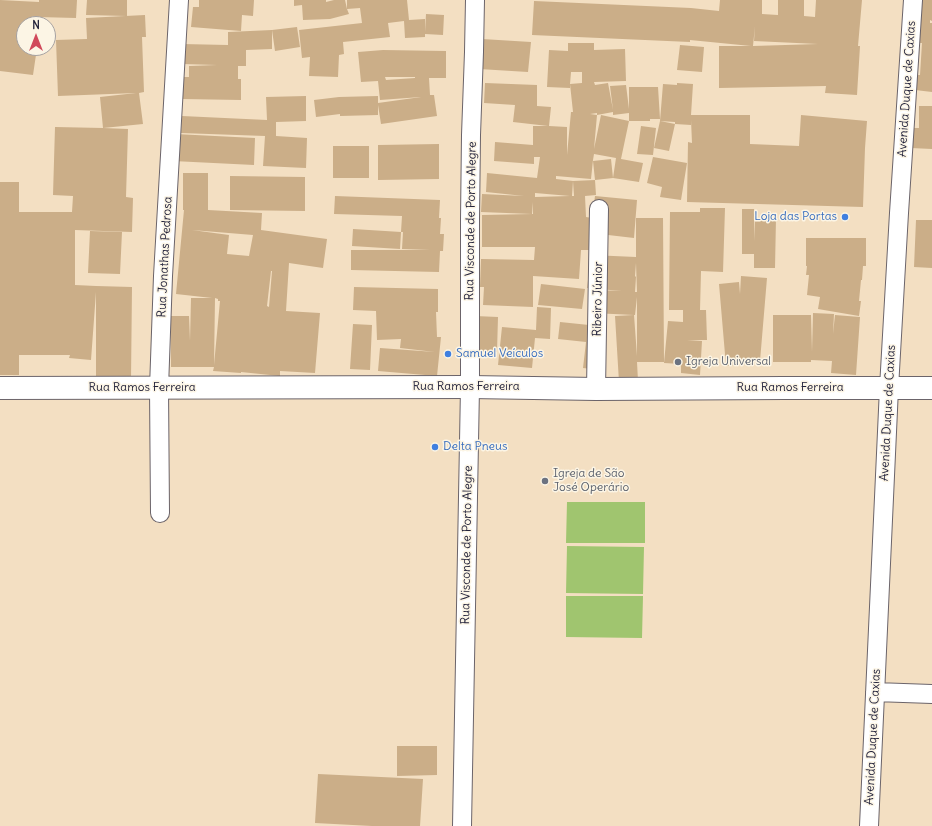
<!DOCTYPE html>
<html>
<head>
<meta charset="utf-8">
<style>
	body { margin:0 }
	#map { position:relative; width:932px; height:826px; overflow:hidden; background:#f3dfc2; font-family:Delius,sans-serif }
	canvas { display:block }
	.north { position:absolute; left:16px; top:16px; width:40px; height:40px; box-sizing:border-box; background:#fcf5e5; border:1px solid #a5a1a1; border-radius:50%; rotate:0deg; font-size:11px; font-weight:700; line-height:16px; text-align:center; color:#22223b }
	.north::after { content:''; display:block; margin:auto; width:14px; height:18px; background:#d1495b; clip-path:polygon(50% 0,100% 100%,50% 72%,0 100%) }
</style>
</head>
<body>
<div id="map">
<canvas width="932" height="826"></canvas>
<div class="north">N</div>
</div>
<script>
const ctx = document.querySelector('canvas').getContext('2d');
ctx.lineJoin = 'round';
function paint(path, color) { ctx.fillStyle = color; ctx.fill(path, 'evenodd'); }
const toPath = rows => new Path2D(rows.map(r => 'M' + r).join(''));
function strokePath(path, color, width, dash) { ctx.strokeStyle = color; ctx.lineWidth = width; ctx.lineCap = dash ? 'butt' : 'round'; ctx.setLineDash(dash || []); ctx.stroke(path); }
function drawText(font, color, halo, rows, align = 'center') {
  ctx.font = font + ' Delius,sans-serif'; ctx.lineWidth = 3; ctx.setLineDash([]); ctx.textBaseline = 'middle'; ctx.strokeStyle = halo; ctx.fillStyle = color; for (const [text, x, y, turn = 0] of rows) {
    ctx.save(); ctx.translate(x, y); ctx.rotate((+turn || 0) * Math.PI / 180); ctx.textAlign = isNaN(turn) ? turn : align; if (halo) ctx.strokeText(text, 0, 0); ctx.fillText(text, 0, 0); ctx.restore();
  }
}
const green = toPath([
	[567,502,645,502,645,543,566,543],
	[567,546,644,547,643,594,566,593],
	[566,596,643,596,642,638,566,637]
]);
const building = toPath([
	[0,0,39,2,39,0,77,0,76,18,38,17,38,24,24,24,24,48,37,48,33,75,0,71],
	[87,0,127,0,127,16,86,15],
	[199,0,254,0,253,16,242,15,241,31,191,27,193,7,199,7],
	[294,0,326,0,326,2,334,0,345,0,347,9,347,0,407,0,409,20,425,19,425,32,426,14,444,15,443,35,425,34,425,37,405,38,404,21,388,23,390,37,343,42,344,54,339,55,338,77,309,76,310,57,302,58,299,30,362,23,360,8,347,9,349,14,330,19,303,20,302,5,294,6],
	[720,0,762,0,762,14,778,15,778,0,804,0,804,16,815,17,816,0,862,0,858,46,860,46,857,95,825,93,826,86,719,88,719,46,751,46,690,40,690,42,532,35,534,1,691,8,719,11],
	[755,26,754,41,818,44,753,46],
	[920,0,932,0,932,21,930,20,930,23,932,23,932,92,915,90,916,75,920,75,922,43,915,43],
	[145,15,146,37,142,37,144,92,139,93,143,124,103,128,128,129,126,197,133,198,132,232,75,230,75,285,96,286,132,287,131,379,96,378,96,292,91,360,69,358,70,355,19,355,19,375,0,375,0,182,19,182,19,212,72,212,73,196,53,195,55,127,103,128,100,97,136,93,58,96,56,40,87,39,86,18],
	[297,27,300,47,275,51,272,30],
	[272,30,272,49,246,50,246,66,238,66,238,79,241,79,241,100,182,99,183,77,189,77,189,66,217,65,182,64,182,44,228,45,228,32],
	[482,39,531,42,528,72,479,69],
	[568,43,594,43,594,50,625,49,626,81,594,82,595,85,608,83,613,110,610,86,626,85,629,109,629,87,658,87,660,119,650,119,650,121,629,121,621,159,643,163,639,182,613,178,595,180,596,195,585,196,586,217,592,218,595,196,637,200,634,238,591,233,590,250,581,250,579,279,533,276,533,307,483,305,484,287,480,287,481,259,534,260,535,247,482,247,482,215,533,214,532,202,532,214,481,212,482,194,524,196,486,192,487,173,537,178,540,157,534,157,534,164,494,161,495,142,533,145,533,126,548,126,513,122,515,105,484,103,485,83,537,85,537,106,551,107,549,126,567,127,567,155,571,112,573,112,570,84,570,88,547,87,549,50,568,51],
	[571,72,582,72,582,83,570,84],
	[613,112,613,115,629,113,629,121,601,115,594,149,597,115,590,114,597,113,597,115],
	[594,154,616,158,613,178,611,159,593,161,595,180,573,181,556,179,556,176,591,179,593,160],
	[573,181,574,196,572,196],
	[535,193,570,196,535,197],
	[680,45,704,47,702,72,677,70],
	[383,50,446,51,446,78,429,78,430,95,434,95,437,116,381,124,378,105,378,115,340,116,340,114,316,117,314,100,339,97,378,96,378,103,421,97,380,100,378,81,361,82,358,52],
	[385,77,415,77,415,78,386,80],
	[677,83,693,84,691,115,750,115,750,144,799,146,801,115,867,121,865,148,863,207,687,202,688,142,692,143,691,120,691,125,675,124,675,122,660,121,675,124,669,151,654,148,660,121,663,84,677,85],
	[306,96,306,121,276,122,276,136,307,138,306,168,263,166,265,136,181,133,182,116,267,120,266,97],
	[919,106,932,106,932,149,911,148,911,128,919,128],
	[641,126,656,128,653,155,637,154],
	[175,134,255,138,254,165,173,161],
	[439,144,439,179,378,180,378,145],
	[333,146,369,146,369,178,333,178],
	[653,157,687,163,681,200,660,197,662,187,647,183],
	[183,173,208,173,208,210,262,213,261,230,327,239,323,268,289,263,286,311,320,313,315,373,280,371,280,376,241,372,241,373,213,371,214,367,171,367,171,316,189,316,190,341,191,298,212,298,176,294,184,210,183,210],
	[192,230,253,235,249,256,227,254,229,235],
	[271,271,272,271,269,307,267,306],
	[215,298,218,299,218,301,220,301,214,365],
	[230,176,305,177,305,211,230,210],
	[335,196,440,200,439,218,441,218,440,234,444,234,443,251,440,251,439,272,351,270,351,250,430,250,402,249,403,232,401,232,402,216,334,214],
	[700,208,725,208,723,272,701,271,700,310,706,310,707,340,687,340,702,341,700,375,681,373,681,364,664,363,668,321,683,322,683,310,669,310,670,212,700,212],
	[742,209,754,209,754,241,755,218,776,218,775,268,754,268,754,254,742,254],
	[636,218,663,218,664,362,637,362,638,381,619,382,615,316,634,315,593,313,595,290,622,291,587,288,591,255,636,257],
	[636,263,637,292,635,292,636,277,635,276],
	[637,297,637,356,634,315,635,315],
	[916,220,932,220,932,268,914,267],
	[353,229,401,232,400,249,352,246],
	[90,231,122,232,120,274,88,273],
	[806,238,866,238,866,266,863,266,862,280,861,280,859,301,861,301,859,316,818,309,820,297,807,295,809,275,806,275,807,266,806,266],
	[741,276,767,278,760,361,745,360,746,364,726,366,719,284,739,282,740,294],
	[541,284,585,289,582,309,538,305],
	[354,287,438,289,438,312,436,312,437,337,441,337,437,376,378,371,380,348,435,352,400,348,401,339,377,340,376,311,353,310],
	[537,307,551,308,550,339,535,338,532,368,498,365,502,327,536,330],
	[813,313,834,314,833,334,835,315,860,317,856,375,831,373,832,361,811,360,811,362,773,362,773,315,811,315,812,352],
	[475,316,498,317,497,352,474,352],
	[590,319,607,320,601,370,583,368,586,342,558,339,560,322,589,325],
	[353,324,372,325,370,370,350,369],
	[397,746,437,746,437,775,397,776],
	[318,774,423,779,420,826,372,826,315,823]
]);
const minor = toPath([
	[596,389,599,209],
	[160,513,159,388,163,276,179,0],
	[875,692,932,694],
	[462,826,470,387,470,219,471,135,474,52,475,0],
	[869,826,889,388,899,213,913,0]
]);
const major = toPath([
	[0,388,470,387,596,389,785,388,932,388]
]);
const markers = [
	[845,217,4,"#3f7fe0"],
	[448,354,4,"#3f7fe0"],
	[678,362,4,"#6b7280"],
	[435,447,4,"#3f7fe0"],
	[545,481,4,"#6b7280"]
];
const streetNames = [
	["Avenida Duque de Caxias",907,89,-86],
	["Rua Visconde de Porto Alegre",471,221,-89],
	["Rua Jonathas Pedrosa",165,257,-87],
	["Ribeiro Júnior",598,299,-89],
	["Rua Ramos Ferreira",466,387],
	["Rua Ramos Ferreira",142,388],
	["Rua Ramos Ferreira",790,388],
	["Avenida Duque de Caxias",888,413,-87],
	["Rua Visconde de Porto Alegre",467,545,-89],
	["Avenida Duque de Caxias",873,737,-87]
];
const shopNames = [
	["Loja das Portas",837,217,"right"],
	["Samuel Veículos",456,354],
	["Delta Pneus",443,447]
];
const worshipNames = [
	["Igreja Universal",686,362],
	["Igreja de São",553,474],
	["José Operário",553,488]
];
paint(green, '#a0c56f');
paint(building, '#cbae88');
strokePath(minor, '#6b646a', 20);
strokePath(major, '#6b646a', 24);
strokePath(minor, '#fff', 18);
strokePath(major, '#fff', 22);
for (const [x, y, r, color] of markers) { const dot = new Path2D(); dot.arc(x, y, r, 0, 2 * Math.PI); ctx.fillStyle = color; ctx.fill(dot); strokePath(dot, '#fcf5e5', 1.5); }
drawText('12px', '#22223b', '#fcf5e5', streetNames);
drawText('12px', '#366cbe', '#fcf5e5', shopNames, 'left');
drawText('12px', '#5b616d', '#fcf5e5', worshipNames, 'left');
</script>
</body>
</html>
